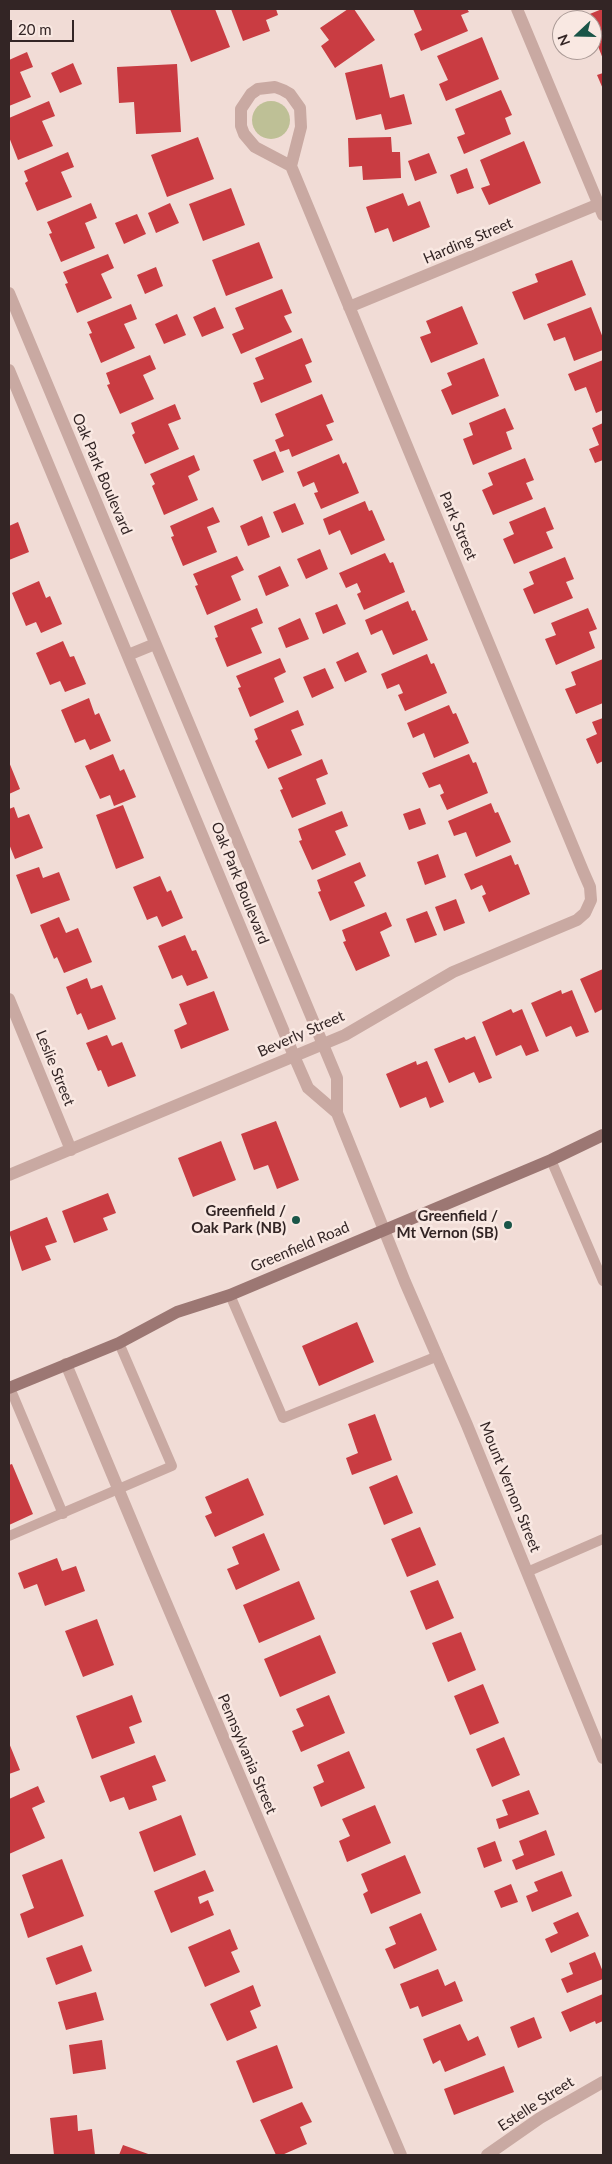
<!DOCTYPE html>
<html>
<head>
<meta charset="utf-8">
<style>
	body { margin:0 }
	#map { position:relative; width:612px; height:2164px; overflow:hidden; background:#f1dcd6; font-family:Lato,sans-serif }
	canvas { display:block }
	.frame { position:absolute; inset:0; border:10px solid #332525; pointer-events:none }
	.north { position:absolute; left:552px; top:10px; width:50px; height:50px; box-sizing:border-box; background:#f9e8e2; border:1px solid #aa9a96; border-radius:50%; rotate:249deg; font-size:14px; font-weight:700; line-height:20px; text-align:center; color:#332525 }
	.north::after { content:''; display:block; margin:auto; width:18px; height:22px; background:#1a5548; clip-path:polygon(50% 0,100% 100%,50% 72%,0 100%) }
	.scale { position:absolute; left:10px; top:20px; width:64px; height:22px; box-sizing:border-box; border:2px solid #332525; border-top:0; padding-left:6px; font-size:15px; line-height:18px; white-space:nowrap; color:#332525; -webkit-text-stroke:4px #f9e8e2; paint-order:stroke }
</style>
</head>
<body>
<div id="map">
<canvas width="612" height="2164"></canvas>
<div class="frame"></div>
<div class="north">N</div>
<div class="scale">20 m</div>
</div>
<script>
const ctx = document.querySelector('canvas').getContext('2d');
ctx.lineJoin = 'round';
function paint(path, color) { ctx.fillStyle = color; ctx.fill(path, 'evenodd'); }
const toPath = rows => new Path2D(rows.map(r => 'M' + r).join(''));
function strokePath(path, color, width, dash) { ctx.strokeStyle = color; ctx.lineWidth = width; ctx.lineCap = dash ? 'butt' : 'round'; ctx.setLineDash(dash || []); ctx.stroke(path); }
function drawText(font, color, halo, rows, align = 'center') {
  ctx.font = font + ' Lato,sans-serif'; ctx.lineWidth = 5; ctx.setLineDash([]); ctx.textBaseline = 'middle'; ctx.strokeStyle = halo; ctx.fillStyle = color; for (const [text, x, y, turn = 0] of rows) {
    ctx.save(); ctx.translate(x, y); ctx.rotate((+turn || 0) * Math.PI / 180); ctx.textAlign = isNaN(turn) ? turn : align; if (halo) ctx.strokeText(text, 0, 0); ctx.fillText(text, 0, 0); ctx.restore();
  }
}
const green = toPath([
	'252 120a19 19 0 1 1 38 0a19 19 0 1 1-38 0Z'
]);
const building = toPath([
	[170,9,215,9,230,47,191,62],
	[231,9,276,9,278,15,266,20,270,31,243,41],
	[348,9,354,9,375,40,335,68,321,46,329,40,320,28],
	[413,9,467,9,469,12,461,15,468,31,421,51,414,34,422,30],
	[602,9,603,9,603,59,596,41,592,43,592,20,575,20],
	[482,37,499,79,446,101,439,84,448,80,437,56],
	[27,52,33,67,20,72,31,97,9,106,9,60],
	[73,63,82,84,60,93,51,73],
	[177,64,181,132,136,134,134,102,119,103,117,67],
	[382,64,390,98,404,94,412,124,385,130,381,114,356,120,345,73],
	[603,73,603,89,597,75],
	[501,90,512,115,505,118,511,134,464,154,457,137,465,134,455,109],
	[49,101,55,116,42,121,53,146,18,160,9,137,9,118],
	[198,137,214,179,167,197,151,155],
	[391,137,392,152,400,152,401,178,363,180,362,166,349,167,348,138],
	[524,141,541,183,489,205,481,188,490,185,480,160],
	[68,152,74,167,61,172,72,197,37,211,25,183,28,181,24,171],
	[429,153,437,173,415,181,408,161],
	[467,168,474,188,457,194,450,175],
	[231,188,245,225,203,241,189,204],
	[403,193,408,206,420,201,430,227,393,242,388,228,375,233,366,207],
	[91,203,97,218,85,223,95,248,61,262,49,234,52,233,47,222],
	[170,203,179,223,156,233,148,213],
	[137,214,146,234,124,244,115,223],
	[259,242,273,278,226,296,212,260],
	[108,254,114,268,101,274,112,298,77,313,65,284,68,283,63,272],
	[572,260,586,295,524,320,512,292,538,282,535,274],
	[156,267,163,286,145,294,137,275],
	[282,289,292,313,284,316,292,332,241,354,232,334,244,329,235,308],
	[131,304,137,319,124,324,135,348,101,363,89,334,92,333,87,322],
	[462,306,478,344,431,363,420,337,431,333,426,321],
	[215,307,224,328,202,337,193,317],
	[591,307,603,338,603,350,574,361,565,337,554,341,547,324],
	[177,314,186,335,164,344,155,324],
	[302,338,312,362,305,365,312,382,261,403,253,383,264,379,255,358],
	[150,355,156,369,143,375,154,399,120,414,107,385,110,384,106,373],
	[484,358,499,396,452,415,441,390,452,385,447,373],
	[603,360,603,410,596,413,586,387,575,391,568,374],
	[322,394,334,422,326,425,333,440,292,457,289,449,280,452,275,440,284,436,275,414],
	[175,404,181,419,168,424,179,449,145,464,132,435,135,433,131,423],
	[505,408,514,429,506,432,512,449,473,465,463,439,473,435,469,423],
	[603,423,603,460,595,463,589,449,599,445,592,428],
	[275,451,284,472,262,481,253,460],
	[339,454,343,464,346,462,359,493,321,509,314,493,318,492,314,482,303,487,297,472],
	[194,455,200,470,188,476,198,500,164,515,152,486,155,484,150,474],
	[525,458,534,480,526,483,533,499,493,515,482,490,493,485,488,473],
	[365,501,369,511,372,510,385,540,351,555,340,530,329,535,323,519],
	[295,503,304,524,282,533,273,512],
	[213,507,220,522,207,527,217,552,183,566,171,537,174,536,170,526],
	[545,507,554,529,546,532,553,548,514,564,503,539,514,534,509,522],
	[262,516,270,537,248,546,240,526],
	[18,522,29,552,9,560,9,526],
	[320,549,328,569,306,579,297,559],
	[385,553,390,563,393,562,405,592,364,610,357,594,361,592,357,583,346,588,339,573],
	[237,556,244,570,231,576,241,600,207,615,195,586,198,585,193,574],
	[565,557,574,579,566,582,573,598,534,614,523,589,534,584,529,572],
	[280,566,289,586,266,596,258,576],
	[39,581,46,598,50,596,62,624,41,633,36,622,26,626,12,593],
	[408,601,412,611,415,610,428,640,393,655,382,630,371,635,365,620],
	[337,604,346,624,323,634,315,613],
	[257,608,263,623,251,628,262,653,227,667,215,638,218,637,214,626],
	[588,608,597,629,589,632,595,648,556,665,545,639,556,635,551,623],
	[300,618,309,639,286,648,278,628],
	[63,641,70,657,74,656,86,684,65,692,60,681,50,685,36,653],
	[358,652,367,672,345,682,336,662],
	[427,654,431,664,434,663,447,693,405,711,398,695,403,693,399,684,387,689,381,674],
	[280,658,286,672,274,678,284,702,250,717,238,688,241,687,236,676],
	[603,659,603,703,576,714,565,689,576,685,571,672],
	[325,668,334,688,312,698,303,677],
	[89,698,95,715,99,713,111,741,90,750,85,739,75,743,61,710],
	[449,705,453,714,456,713,469,743,434,758,424,733,413,738,407,723],
	[298,710,304,725,291,730,302,755,268,769,255,741,258,739,254,729],
	[603,718,603,761,597,764,586,739,597,734,592,722],
	[113,754,120,771,124,769,136,797,114,806,110,795,100,799,85,766],
	[469,754,473,763,476,762,488,793,447,810,440,795,444,793,440,784,429,788,422,773],
	[322,759,328,774,316,779,326,804,292,818,280,790,283,789,278,778],
	[9,762,20,789,9,794],
	[491,803,495,813,498,812,511,842,476,857,466,832,454,836,448,821],
	[123,805,144,858,116,869,96,815],
	[14,807,18,818,29,814,43,848,15,859,9,844,9,809],
	[420,808,426,824,409,830,403,814],
	[342,811,348,826,335,831,346,855,312,870,299,841,302,840,298,829],
	[438,854,446,877,425,885,417,862],
	[511,855,515,865,518,864,530,894,489,912,482,896,486,894,482,885,471,890,464,874],
	[360,862,366,876,354,882,365,906,330,921,318,892,321,891,317,880],
	[39,867,43,878,59,872,70,900,31,914,16,875],
	[160,876,167,892,171,890,183,918,162,927,157,916,147,920,133,887],
	[456,899,465,923,444,931,435,907],
	[427,911,437,935,415,943,406,919],
	[386,912,392,926,380,932,390,956,356,971,343,942,346,941,342,930],
	[59,917,66,933,78,928,92,962,64,973,57,957,54,959,40,925],
	[185,935,192,951,196,950,208,978,187,986,182,975,172,979,158,946],
	[603,969,603,1009,595,1013,580,979],
	[87,978,91,989,102,985,116,1019,88,1030,81,1013,77,1015,66,987],
	[561,990,562,994,572,990,589,1032,576,1037,571,1026,546,1037,531,1003],
	[214,991,229,1030,181,1049,174,1030,187,1024,179,1004],
	[511,1009,513,1013,522,1009,539,1051,526,1056,521,1045,496,1056,482,1022],
	[107,1035,112,1046,122,1042,136,1076,108,1087,101,1070,98,1071,86,1043],
	[475,1036,492,1078,479,1083,474,1072,449,1083,434,1049,464,1037,466,1040],
	[416,1061,417,1065,427,1061,444,1102,430,1108,426,1097,400,1108,386,1074],
	[276,1121,299,1180,277,1189,268,1165,254,1170,241,1134],
	[221,1141,236,1180,193,1197,178,1158],
	[108,1193,116,1213,103,1218,108,1230,74,1243,62,1211],
	[47,1217,57,1242,45,1246,51,1260,22,1271,9,1232],
	[357,1322,374,1362,319,1386,302,1346],
	[375,1414,392,1460,352,1475,346,1458,358,1453,348,1424],
	[12,1464,33,1514,9,1525,9,1465],
	[397,1475,413,1513,384,1525,369,1487],
	[248,1478,264,1515,215,1537,205,1516,212,1513,205,1497],
	[420,1527,436,1565,407,1577,391,1539],
	[264,1533,280,1570,236,1590,227,1569,239,1564,232,1547],
	[57,1558,62,1571,76,1566,85,1591,45,1606,37,1584,24,1589,18,1573],
	[438,1580,454,1618,426,1630,410,1591],
	[299,1581,315,1619,259,1643,243,1605],
	[97,1619,114,1665,83,1677,65,1631],
	[461,1632,476,1670,448,1682,432,1643],
	[320,1635,336,1673,280,1697,264,1659],
	[483,1684,499,1723,470,1735,454,1696],
	[132,1695,142,1722,129,1727,135,1743,92,1759,76,1716],
	[329,1695,345,1733,301,1752,292,1731,304,1726,296,1709],
	[504,1737,520,1775,492,1787,476,1749],
	[9,1743,20,1770,9,1774],
	[349,1751,365,1788,321,1807,313,1787,324,1782,317,1765],
	[155,1755,166,1781,152,1786,157,1800,129,1810,124,1797,110,1802,100,1776],
	[38,1786,45,1802,32,1808,45,1838,9,1854,9,1799],
	[529,1790,539,1814,499,1829,496,1819,508,1815,502,1800],
	[375,1805,391,1843,347,1862,339,1841,350,1836,342,1819],
	[181,1815,196,1855,154,1872,139,1832],
	[546,1830,555,1855,516,1870,512,1860,524,1855,519,1841],
	[495,1841,502,1861,484,1868,477,1848],
	[405,1855,421,1893,371,1914,363,1894,368,1891,361,1874],
	[62,1859,84,1916,28,1938,20,1914,34,1908,22,1875],
	[205,1870,214,1891,198,1897,200,1904,208,1900,214,1915,171,1933,154,1891],
	[562,1871,572,1896,532,1912,526,1896,538,1891,534,1882],
	[511,1884,518,1902,501,1908,494,1891],
	[578,1912,589,1936,551,1953,545,1939,558,1933,553,1923],
	[421,1913,437,1950,394,1969,385,1949,396,1944,389,1927],
	[230,1929,238,1949,231,1952,240,1972,205,1987,188,1947],
	[82,1945,92,1971,56,1985,46,1958],
	[595,1952,603,1972,603,1979,567,1993,561,1979,573,1974,569,1963],
	[438,1969,445,1986,455,1981,463,2001,422,2017,418,2006,410,2009,400,1984],
	[253,1985,261,2006,250,2011,257,2028,227,2041,210,2004],
	[96,1992,104,2020,66,2030,58,2002],
	[603,1994,603,2021,596,2024,595,2021,570,2032,561,2012],
	[534,2017,542,2038,518,2048,510,2027],
	[460,2024,468,2041,478,2036,486,2055,445,2072,440,2060,433,2064,423,2039],
	[102,2040,106,2069,73,2074,69,2045],
	[277,2045,293,2088,253,2103,236,2061],
	[504,2066,514,2092,454,2115,444,2089],
	[302,2102,312,2122,300,2127,307,2144,282,2155,276,2155,260,2120],
	[77,2115,78,2131,92,2129,95,2155,54,2155,50,2118],
	[123,2145,151,2155,119,2155]
]);
const service = toPath([
	[551,1160,603,1281],
	[230,1295,283,1418,438,1356],
	[10,1388,63,1514],
	[9,1536,172,1466,119,1343],
	[527,1572,603,1539]
]);
const minor = toPath([
	[517,9,603,215],
	[349,307,599,204],
	[128,655,155,644],
	[9,999,71,1150],
	[9,1175,345,1035,453,972,577,920,585,913,591,900,590,887,583,871,291,166,301,127,300,108,290,94,283,90,275,87,258,89,251,94,241,109,241,126,244,134,255,147,291,166],
	[66,1364,153,1572,401,2155],
	[487,2155,540,2118,603,2082]
]);
const tertiary = toPath([
	[9,293,337,1078,337,1113,405,1282,467,1425,603,1758],
	[9,370,294,1056,308,1088,337,1113]
]);
const secondary = toPath([
	[9,1388,119,1343,177,1312,230,1295,551,1160,603,1135]
]);
const markers = [
	[296,1220,5,"#1a5548"],
	[508,1225,5,"#1a5548"]
];
const streetNames = [
	["Harding Street",468,241,-23],
	["Oak Park Boulevard",102,474,67],
	["Park Street",458,526,67],
	["Oak Park Boulevard",240,883,68],
	["Beverly Street",301,1034,-24],
	["Leslie Street",55,1068,68],
	["Greenfield Road",300,1247,-23],
	["Mount Vernon Street",510,1487,68],
	["Pennsylvania Street",247,1754,67],
	["Estelle Street",536,2104,-33]
];
const poiNames = [
	["Greenfield /",286,1211],
	["Oak Park (NB)",286,1228],
	["Greenfield /",498,1216],
	["Mt Vernon (SB)",498,1233]
];
paint(green, '#bec096');
paint(building, '#c93c42');
strokePath(service, '#c9a9a2', 10);
strokePath(minor, '#c9a9a2', 12);
strokePath(tertiary, '#c9a9a2', 12);
strokePath(secondary, '#9c7773', 12);
for (const [x, y, r, color] of markers) { const dot = new Path2D(); dot.arc(x, y, r, 0, 2 * Math.PI); ctx.fillStyle = color; ctx.fill(dot); strokePath(dot, '#f9e8e2', 2); }
drawText('15px', '#332525', '#f9e8e2', streetNames);
drawText('bold 15px', '#332525', '#f9e8e2', poiNames, 'right');
</script>
</body>
</html>
